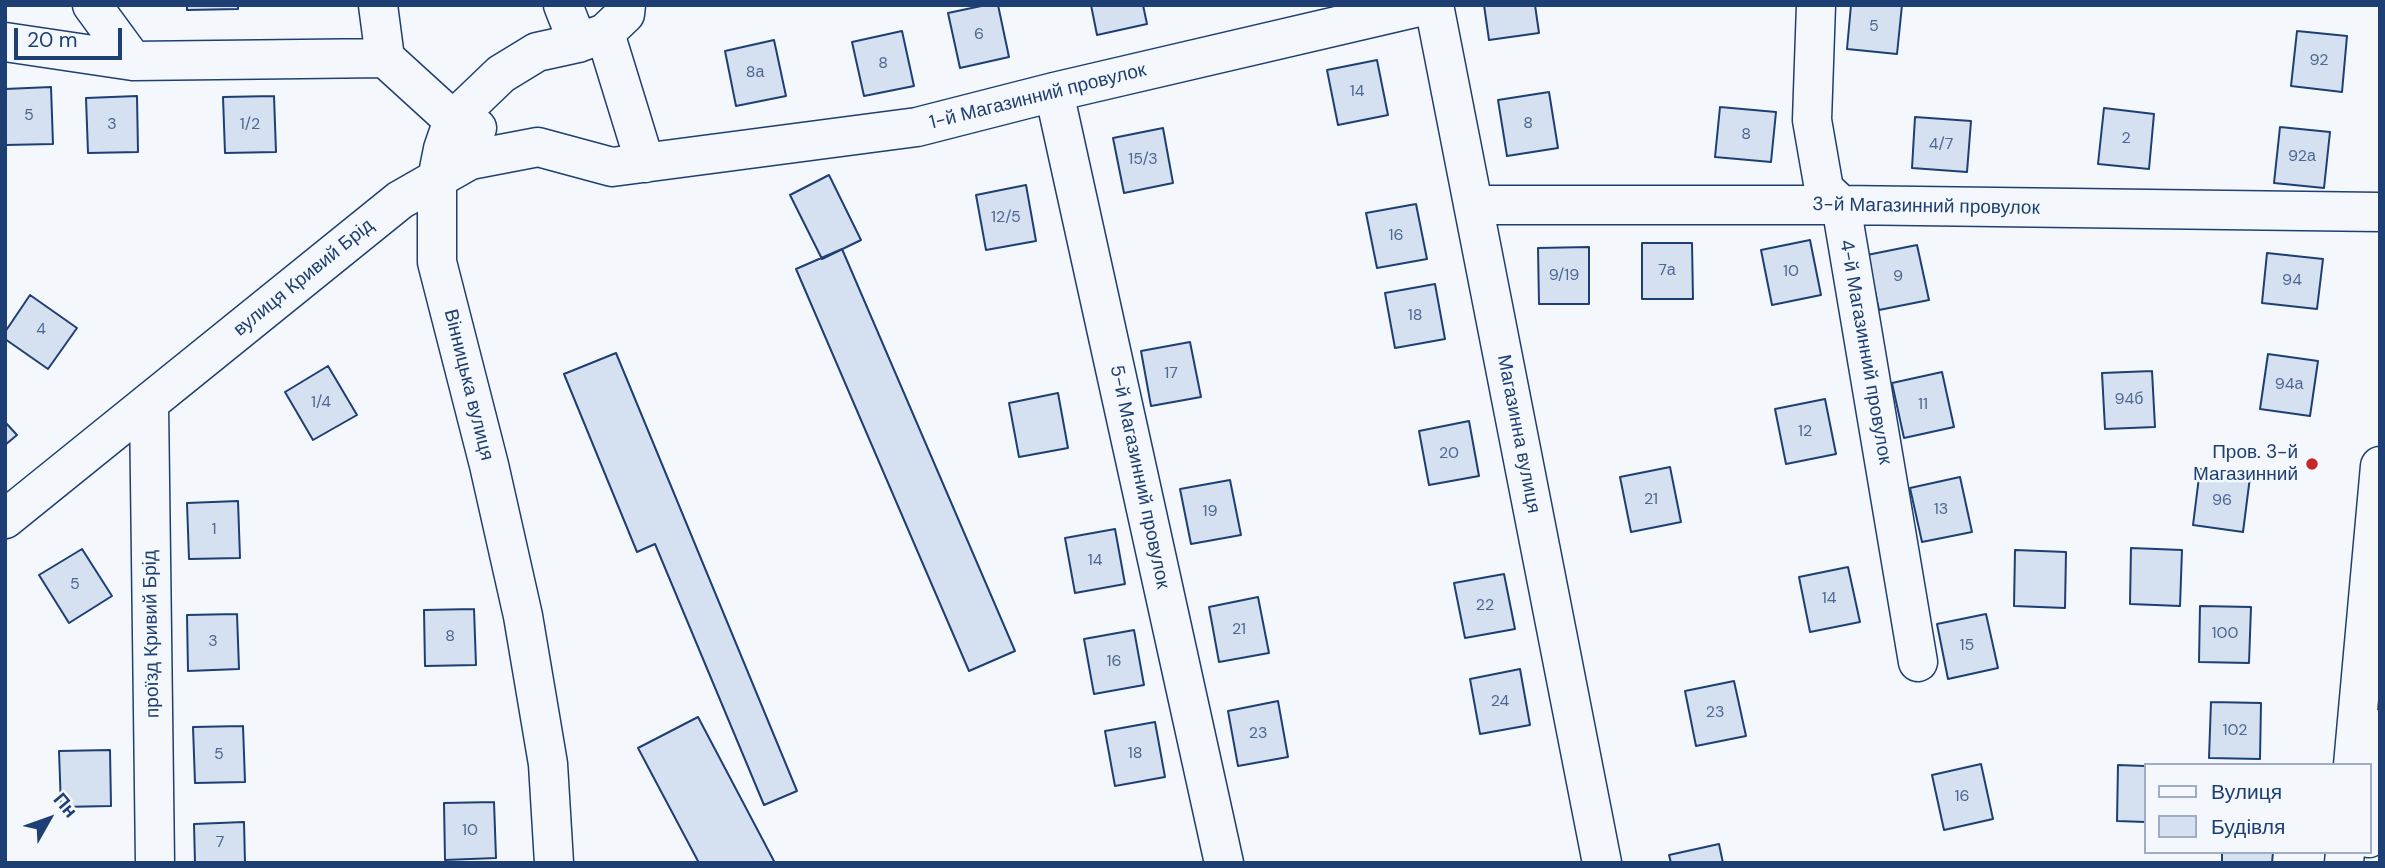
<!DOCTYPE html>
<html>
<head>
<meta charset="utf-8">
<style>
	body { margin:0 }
	#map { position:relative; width:2385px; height:868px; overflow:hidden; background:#f4f7fb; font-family:"DM Sans",sans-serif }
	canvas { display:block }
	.frame { position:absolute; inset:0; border:7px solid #1d3f73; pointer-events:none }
	.legend { position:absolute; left:2144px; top:763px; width:228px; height:91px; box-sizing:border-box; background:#f4f7fb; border:2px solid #9eadc5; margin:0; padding:9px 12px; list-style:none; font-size:21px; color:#1d3f73 }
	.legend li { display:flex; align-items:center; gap:14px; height:35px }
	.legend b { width:35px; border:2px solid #9eadc5 }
	.north { position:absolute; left:14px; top:784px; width:70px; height:70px; -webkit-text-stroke:5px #f4f7fb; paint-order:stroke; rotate:50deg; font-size:19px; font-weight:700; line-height:28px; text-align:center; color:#1d3f73 }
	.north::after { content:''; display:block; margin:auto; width:24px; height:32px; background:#1d3f73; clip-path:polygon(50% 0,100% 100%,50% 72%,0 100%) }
	.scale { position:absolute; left:14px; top:28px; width:108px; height:32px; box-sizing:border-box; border:4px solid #1d3f73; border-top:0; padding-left:9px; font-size:21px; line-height:24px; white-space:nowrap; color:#1d3f73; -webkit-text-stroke:5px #f4f7fb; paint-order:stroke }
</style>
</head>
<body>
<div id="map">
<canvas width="2385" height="868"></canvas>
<div class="frame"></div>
<ul class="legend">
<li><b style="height:9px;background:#f4f7fb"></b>Вулиця</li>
<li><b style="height:19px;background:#d5e0f0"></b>Будівля</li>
</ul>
<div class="north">Пн</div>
<div class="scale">20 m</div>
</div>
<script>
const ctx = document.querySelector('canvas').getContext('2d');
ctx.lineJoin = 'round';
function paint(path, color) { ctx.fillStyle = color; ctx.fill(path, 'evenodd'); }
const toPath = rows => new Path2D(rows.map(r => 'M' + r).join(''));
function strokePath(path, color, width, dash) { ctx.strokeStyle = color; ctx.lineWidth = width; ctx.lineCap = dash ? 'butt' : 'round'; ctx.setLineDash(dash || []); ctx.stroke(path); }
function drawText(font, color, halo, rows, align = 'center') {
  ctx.font = font + ' "DM Sans",sans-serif'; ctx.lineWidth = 5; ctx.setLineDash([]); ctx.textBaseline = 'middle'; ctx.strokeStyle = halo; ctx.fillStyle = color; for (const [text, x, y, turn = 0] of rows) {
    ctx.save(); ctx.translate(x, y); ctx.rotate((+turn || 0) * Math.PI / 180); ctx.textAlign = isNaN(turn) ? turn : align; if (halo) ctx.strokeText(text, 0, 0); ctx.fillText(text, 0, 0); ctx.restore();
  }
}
const building = toPath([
	[187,5,238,5,238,9,187,10,187,5],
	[986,5,998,5,1009,57,960,68,948,13,986,5],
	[1091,5,1143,5,1147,24,1097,35,1091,5],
	[1484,5,1535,5,1539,33,1489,40,1484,5],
	[1851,5,1902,5,1897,54,1847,49,1851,5],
	[902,31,914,86,864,96,852,42,902,31],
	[2297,31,2347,36,2342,92,2291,86,2297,31],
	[774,40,786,96,736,106,725,51,774,40],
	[1377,60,1388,115,1338,125,1327,70,1377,60],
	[51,87,53,144,5,145,5,89,51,87],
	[1549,92,1558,148,1507,156,1498,100,1549,92],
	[137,96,138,152,88,153,86,98,137,96],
	[274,96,276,152,225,153,223,97,274,96],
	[1720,107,1776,112,1771,162,1715,157,1720,107],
	[2104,108,2154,114,2149,169,2098,164,2104,108],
	[1915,117,1971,121,1967,172,1912,168,1915,117],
	[2280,127,2330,132,2324,188,2274,183,2280,127],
	[1163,128,1173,183,1124,193,1113,138,1163,128],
	[829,175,861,240,822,259,790,195,829,175],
	[1026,185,1036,241,986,250,976,195,1026,185],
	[1416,204,1427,259,1377,268,1366,213,1416,204],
	[1810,240,1821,295,1772,305,1761,250,1810,240],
	[1642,243,1692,243,1693,299,1642,299,1642,243],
	[1917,245,1929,300,1879,310,1867,255,1917,245],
	[1589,247,1589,304,1539,304,1538,248,1589,247],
	[842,249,1015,651,969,671,796,269,842,249],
	[2267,253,2323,259,2317,309,2262,303,2267,253],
	[1435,284,1445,339,1395,348,1385,293,1435,284],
	[30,295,77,328,48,369,5,339,5,332,30,295],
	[1190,342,1201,397,1151,406,1141,351,1190,342],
	[616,353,797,791,764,805,655,544,637,552,564,374,616,353],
	[2268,354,2318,361,2310,416,2260,409,2268,354],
	[328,366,357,415,313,440,285,392,328,366],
	[2152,371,2155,427,2105,429,2102,373,2152,371],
	[1942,372,1954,427,1904,438,1892,383,1942,372],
	[1058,393,1068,448,1019,457,1009,403,1058,393],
	[1825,399,1836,454,1786,464,1775,409,1825,399],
	[1469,421,1479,476,1429,485,1419,431,1469,421],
	[5,422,17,435,5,445,5,422],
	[1670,467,1681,522,1631,532,1620,477,1670,467],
	[2200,469,2250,477,2243,532,2193,525,2200,469],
	[1960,477,1972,532,1922,542,1910,488,1960,477],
	[1230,480,1241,535,1191,544,1180,489,1230,480],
	[238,501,240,558,189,559,187,503,238,501],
	[1115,529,1125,584,1075,593,1065,538,1115,529],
	[2131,548,2182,550,2180,606,2130,604,2131,548],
	[82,549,112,596,69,623,39,575,82,549],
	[2015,550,2066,552,2065,608,2014,606,2015,550],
	[1848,567,1860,622,1810,632,1799,577,1848,567],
	[1504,574,1515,629,1465,638,1454,583,1504,574],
	[1258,597,1269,653,1219,662,1209,607,1258,597],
	[2200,606,2251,607,2249,663,2199,662,2200,606],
	[474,609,476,665,425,666,424,610,474,609],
	[237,614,239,669,188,671,187,615,237,614],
	[1986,614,1998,668,1948,679,1937,624,1986,614],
	[1134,630,1144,685,1094,694,1084,639,1134,630],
	[1520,669,1530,725,1480,734,1470,679,1520,669],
	[1734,681,1746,736,1696,746,1685,691,1734,681],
	[1278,701,1288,757,1238,766,1228,711,1278,701],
	[2211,702,2261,703,2260,759,2209,758,2211,702],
	[698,717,775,863,699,863,638,748,698,717],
	[1155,722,1165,777,1115,786,1105,731,1155,722],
	[243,726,245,782,195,783,193,727,243,726],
	[110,750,111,806,61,807,59,751,110,750],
	[1981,764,1993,819,1944,830,1932,775,1981,764],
	[2118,765,2145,766,2145,822,2117,821,2118,765],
	[494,802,496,858,445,860,444,803,494,802],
	[244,822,245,863,195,863,194,824,244,822],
	[1719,844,1723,863,1671,863,1669,855,1719,844],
	[2222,852,2273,852,2272,863,2222,863,2222,852]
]);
const minor = toPath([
	[92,5,133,61],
	[378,5,385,58],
	[563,5,578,43],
	[1434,5,1602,863],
	[1816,5,1812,120,1824,189,1841,205,1918,662],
	[605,33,645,163],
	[5,42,133,61,385,58,453,120,477,128],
	[1054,92,1224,863],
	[1473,205,1841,205,2380,212],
	[149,405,155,863],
	[5,519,400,200,470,160,538,147,612,167,917,127,1054,92,1427,5],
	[554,863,548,764,523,616,489,465,437,262,437,179,443,149,453,120,501,74,537,52,578,43,605,33,625,14,626,5]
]);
const major = toPath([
	[2353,765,2380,466],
	[2369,838,2379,729],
	[2344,863,2345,852]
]);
const markers = [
	[2312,464,7,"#c62828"]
];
const numberNames = [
	["5",1874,27],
	["6",979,35],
	["92",2319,61],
	["8",883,64],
	["8а",755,73],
	["14",1357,92],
	["5",29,116],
	["8",1528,124],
	["3",112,125],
	["1/2",250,125],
	["8",1746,135],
	["2",2126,139],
	["4/7",1941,145],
	["92а",2302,157],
	["15/3",1143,160],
	["12/5",1006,218],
	["16",1396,236],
	["7а",1667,271],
	["10",1791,272],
	["9/19",1564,276],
	["9",1898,277],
	["94",2292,281],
	["18",1415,316],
	["4",41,330],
	["17",1171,374],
	["94а",2289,385],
	["94б",2129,400],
	["1/4",321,403],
	["11",1923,405],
	["12",1805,432],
	["20",1449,454],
	["21",1651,500],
	["96",2222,501],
	["13",1941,510],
	["19",1210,512],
	["1",214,530],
	["14",1095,561],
	["5",75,585],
	["14",1829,599],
	["22",1485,606],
	["21",1239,630],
	["100",2225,634],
	["8",450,637],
	["3",213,642],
	["15",1967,646],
	["16",1114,662],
	["24",1500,702],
	["23",1715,713],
	["102",2235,731],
	["23",1258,734],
	["18",1135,754],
	["5",219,755],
	["16",1962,797],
	["10",470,831],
	["7",220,843]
];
const streetNames = [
	["1-й Магазинний провулок",1038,97,-14],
	["3-й Магазинний провулок",1926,207,1],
	["вулиця Кривий Брід",304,278,-39],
	["4-й Магазинний провулок",1865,352,80],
	["Вінницька вулиця",468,385,76],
	["Магазинна вулиця",1518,434,79],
	["5-й Магазинний провулок",1139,477,78],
	["проїзд Кривий Брід",152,634,-91]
];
const poiNames = [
	["Пров. 3-й",2298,453],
	["Магазинний",2298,475]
];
paint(building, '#d5e0f0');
strokePath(building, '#1d3f73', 2);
strokePath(minor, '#1d3f73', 41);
strokePath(major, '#1d3f73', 41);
strokePath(minor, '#f4f7fb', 38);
strokePath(major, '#f4f7fb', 38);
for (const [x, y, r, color] of markers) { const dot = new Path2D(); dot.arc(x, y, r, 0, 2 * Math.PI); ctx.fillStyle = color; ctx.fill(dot); strokePath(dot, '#f4f7fb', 2.5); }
drawText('16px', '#4b6792', null, numberNames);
drawText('19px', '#1d3f73', '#f4f7fb', streetNames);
drawText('19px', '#1d3f73', '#f4f7fb', poiNames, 'right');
</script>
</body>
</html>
